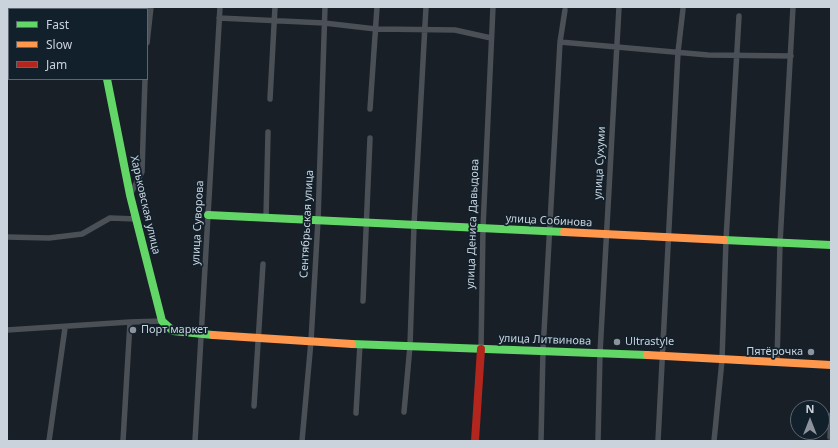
<!DOCTYPE html>
<html>
<head>
<meta charset="utf-8">
<style>
	body { margin:0 }
	#map { position:relative; width:838px; height:448px; overflow:hidden; background:#181f26; font-family:"Noto Sans",sans-serif }
	canvas { display:block }
	.frame { position:absolute; inset:0; border:8px solid #cad2db; pointer-events:none }
	.legend { position:absolute; left:8px; top:8px; width:140px; height:72px; box-sizing:border-box; background:#12202c; border:1px solid #5c6772; margin:0; padding:5px 7px; list-style:none; font-size:12px; color:#cad2db }
	.legend li { display:flex; align-items:center; gap:8px; height:20px }
	.legend b { width:20px; border:1px solid #5c6772 }
	.north { position:absolute; left:790px; top:400px; width:40px; height:40px; box-sizing:border-box; background:#12202c; border:1px solid #5c6772; border-radius:50%; rotate:0deg; font-size:11px; font-weight:700; line-height:16px; text-align:center; color:#cad2db }
	.north::after { content:''; display:block; margin:auto; width:14px; height:18px; background:#8c939c; clip-path:polygon(50% 0,100% 100%,50% 72%,0 100%) }
</style>
</head>
<body>
<div id="map">
<canvas width="838" height="448"></canvas>
<div class="frame"></div>
<ul class="legend">
<li><b style="height:5px;background:#63d668"></b>Fast</li>
<li><b style="height:5px;background:#ff974d"></b>Slow</li>
<li><b style="height:5px;background:#b3261e"></b>Jam</li>
</ul>
<div class="north">N</div>
</div>
<script>
const ctx = document.querySelector('canvas').getContext('2d');
ctx.lineJoin = 'round';
const toPath = rows => new Path2D(rows.map(r => 'M' + r).join(''));
function strokePath(path, color, width, dash) { ctx.strokeStyle = color; ctx.lineWidth = width; ctx.lineCap = dash ? 'butt' : 'round'; ctx.setLineDash(dash || []); ctx.stroke(path); }
function drawText(font, color, halo, rows, align = 'center') {
  ctx.font = font + ' "Noto Sans",sans-serif'; ctx.lineWidth = 3.5; ctx.setLineDash([]); ctx.textBaseline = 'middle'; ctx.strokeStyle = halo; ctx.fillStyle = color; for (const [text, x, y, turn = 0] of rows) {
    ctx.save(); ctx.translate(x, y); ctx.rotate((+turn || 0) * Math.PI / 180); ctx.textAlign = isNaN(turn) ? turn : align; if (halo) ctx.strokeText(text, 0, 0); ctx.fillText(text, 0, 0); ctx.restore();
  }
}
const street = toPath([
	[219,18,324,23,376,29,455,30,491,38],
	[560,42,708,55,791,56],
	[147,43,151,7],
	[270,99,275,7],
	[370,109,377,7],
	[130,195,142,172,145,79],
	[266,218,268,132],
	[7,237,49,238,82,234,110,218,137,219],
	[363,301,370,138],
	[7,330,130,322,162,321],
	[481,349,483,228,493,7],
	[777,362,780,243,793,7],
	[254,406,263,264],
	[404,412,410,346,414,225,426,7],
	[356,413,360,344],
	[830,437,831,415],
	[49,441,65,328],
	[123,441,130,322],
	[195,441,220,7],
	[302,441,311,341,318,220,325,7],
	[541,441,543,350,560,42,565,10],
	[598,441,600,353,619,7],
	[658,441,678,52,683,9],
	[714,441,722,360,726,240,739,16]
]);
const fast = toPath([
	[92,7,93,9],
	[107,79,130,195,162,321,173,331,213,335],
	[208,215,564,232],
	[724,240,831,245],
	[352,344,647,355]
]);
const slow = toPath([
	[564,232,724,240],
	[213,335,352,344],
	[647,355,831,365]
]);
const jam = toPath([
	[475,441,481,349]
]);
const markers = [
	[133,330,4,"#8c939c"],
	[617,342,4,"#8c939c"],
	[811,352,4,"#8c939c"]
];
const streetNames = [
	["улица Сухуми",600,163,-87],
	["Харьковская улица",145,205,77],
	["улица Собинова",549,221,3],
	["улица Суворова",198,223,-87],
	["Сентябрьская улица",307,224,-87],
	["улица Дениса Давыдова",473,224,-88],
	["улица Литвинова",545,340,2]
];
const poiNames = [
	["Порт маркет",141,330],
	["Ultrastyle",625,342],
	["Пятёрочка",803,352,"right"]
];
strokePath(street, '#4b5056', 5.5);
strokePath(fast, '#63d668', 8);
strokePath(slow, '#ff974d', 8);
strokePath(jam, '#b3261e', 8);
for (const [x, y, r, color] of markers) { const dot = new Path2D(); dot.arc(x, y, r, 0, 2 * Math.PI); ctx.fillStyle = color; ctx.fill(dot); strokePath(dot, '#12202c', 1.5); }
drawText('11px', '#cad2db', '#12202c', streetNames);
drawText('11px', '#cad2db', '#12202c', poiNames, 'left');
</script>
</body>
</html>
